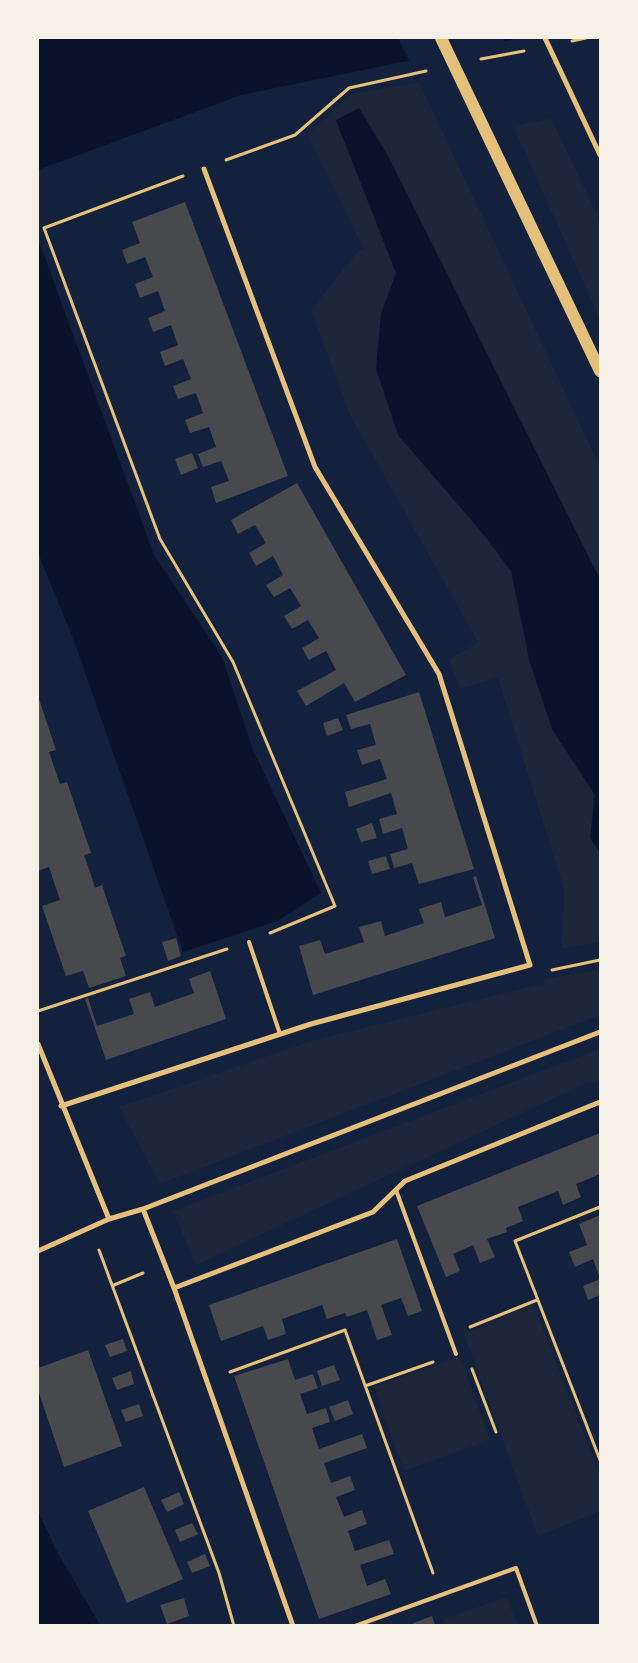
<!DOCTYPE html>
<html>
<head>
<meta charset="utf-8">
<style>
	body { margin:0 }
	#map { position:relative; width:638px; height:1663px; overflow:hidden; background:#14213d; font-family:"Space Grotesk",sans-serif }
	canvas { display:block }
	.frame { position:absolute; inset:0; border:39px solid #f6f1e7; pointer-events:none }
</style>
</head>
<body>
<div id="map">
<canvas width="638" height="1663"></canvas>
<div class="frame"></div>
</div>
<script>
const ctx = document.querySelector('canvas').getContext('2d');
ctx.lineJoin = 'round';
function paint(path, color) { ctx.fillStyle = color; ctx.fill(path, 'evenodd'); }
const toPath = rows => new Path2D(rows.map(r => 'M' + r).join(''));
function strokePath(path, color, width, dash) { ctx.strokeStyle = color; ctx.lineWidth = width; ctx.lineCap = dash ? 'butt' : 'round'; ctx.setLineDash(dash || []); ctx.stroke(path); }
const green = toPath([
	[419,82,600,467,600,579,389,158,359,108,336,120,396,273,381,314,484,535,511,571,530,663,552,729,595,795,590,838,600,853,600,939,598,942,561,949,565,892,498,678,460,689,449,660,478,642,350,415,311,310,358,251,364,249,308,136,351,94],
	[551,118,600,221,600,319,513,126],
	[597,970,600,977,600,1015,160,1184,119,1107,311,1041,545,983,545,979],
	[600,1050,600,1082,587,1083,196,1265,173,1211,594,1051],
	[533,1304,600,1476,600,1511,538,1536,464,1334],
	[460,1356,490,1440,404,1471,374,1387],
	[507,1597,517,1625,445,1625,443,1619]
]);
const water = toPath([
	[38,38,519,38,241,95,38,170],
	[359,108,389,158,600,579,600,853,590,838,595,795,552,729,530,663,511,571,484,535,398,435,376,369,381,314,396,273,336,120],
	[38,239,154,555,222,657,254,752,321,893,277,921,183,952,74,641,38,553],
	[38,1511,56,1550,100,1625,38,1625]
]);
const pier = toPath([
	[398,38,503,38,505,43,410,62]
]);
const building = toPath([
	[185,202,288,476,216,503,211,487,229,481,221,461,203,467,198,454,216,447,209,427,190,433,185,420,203,413,196,393,178,399,173,386,191,379,183,359,165,366,160,352,178,345,171,325,153,332,148,318,165,311,158,291,140,298,135,284,153,277,145,257,127,264,122,250,140,243,132,222],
	[192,453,198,468,181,475,175,459],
	[297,483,406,675,355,702,344,683,306,706,297,691,336,670,326,651,309,660,302,648,319,638,308,620,292,629,284,616,301,606,290,588,274,597,266,585,283,575,273,556,256,566,249,553,266,543,255,525,238,534,231,520],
	[419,692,474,869,419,884,412,863,394,868,390,854,408,849,402,828,383,834,379,819,397,814,391,793,349,807,345,792,387,779,380,759,362,765,357,750,376,745,370,724,351,729,346,715],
	[38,696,56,750,49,752,60,784,67,782,91,853,84,855,90,872,95,888,102,885,126,956,120,958,126,976,89,988,83,971,66,976,42,906,60,900,49,867,38,871],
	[338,718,343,730,327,736,323,723],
	[372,823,377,838,361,842,356,829],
	[386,856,390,869,372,874,368,861],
	[476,876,495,938,313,995,299,946,320,940,325,954,364,942,359,927,381,921,385,936,424,923,419,909,441,902,445,917,482,905,473,877],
	[176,938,181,956,168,961,162,942],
	[210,971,226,1019,106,1060,85,999,88,998,97,1026,134,1014,129,999,150,992,155,1007,194,993,189,979],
	[600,1133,600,1174,576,1184,581,1197,563,1205,558,1191,518,1207,523,1221,506,1228,507,1232,487,1239,495,1257,480,1263,473,1245,453,1254,460,1271,446,1277,417,1206],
	[600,1215,600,1278,593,1259,575,1267,569,1252,587,1245,579,1224],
	[397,1239,422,1311,408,1316,401,1298,381,1305,392,1335,377,1340,367,1310,347,1317,345,1313,327,1319,322,1305,282,1319,286,1334,268,1340,263,1326,221,1341,209,1305],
	[600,1279,600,1295,588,1300,583,1286],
	[123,1339,127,1351,110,1357,105,1345],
	[88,1350,122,1446,64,1467,38,1390,38,1368],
	[288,1359,295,1380,313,1374,318,1388,300,1394,307,1414,326,1408,330,1422,312,1428,319,1449,362,1434,367,1448,324,1463,331,1483,350,1476,355,1490,336,1497,344,1517,362,1510,367,1524,348,1531,355,1551,389,1540,394,1554,360,1565,367,1586,385,1579,391,1594,319,1619,234,1376],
	[334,1365,340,1380,322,1386,317,1371],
	[131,1371,134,1384,117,1390,112,1378],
	[348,1400,353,1414,335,1421,329,1407],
	[139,1404,143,1416,126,1422,121,1410],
	[144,1487,183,1579,127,1603,88,1511],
	[179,1492,184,1504,167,1512,161,1500],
	[192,1523,198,1534,180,1542,175,1530],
	[205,1554,210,1566,192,1573,187,1562],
	[184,1598,189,1616,167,1624,160,1605],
	[432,1616,435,1626,414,1626,413,1623]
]);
const path = toPath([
	[572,41,586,38],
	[481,59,524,51],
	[226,160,295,135,349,88,426,71],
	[183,176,44,228,160,539,233,662,335,906,270,933],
	[552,970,600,960],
	[38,1011,227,949],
	[600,1207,515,1241,600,1460],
	[99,1250,219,1573,234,1626],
	[114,1285,143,1273],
	[470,1327,537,1300],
	[472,1369,496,1432],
	[230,1372,345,1330,433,1573],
	[365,1386,433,1362]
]);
const service = toPath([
	[249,942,280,1034],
	[396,1190,456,1354],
	[355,1626,516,1568,537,1626]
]);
const minor = toPath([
	[545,38,600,155],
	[38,1044,109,1219],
	[61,1106,311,1024,530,965,439,674,315,467,204,169],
	[143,1209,174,1288,293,1626],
	[38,1251,109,1219,143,1209,600,1032],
	[174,1288,373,1212,405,1181,600,1102]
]);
const primary = toPath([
	[441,38,600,371]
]);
paint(green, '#1d2539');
paint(water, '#0b132b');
paint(pier, '#14213d');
paint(building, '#48494c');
strokePath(path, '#e5c07b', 3);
strokePath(service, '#e5c07b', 4);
strokePath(minor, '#e5c07b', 5);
strokePath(primary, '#e5c07b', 12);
</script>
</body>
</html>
